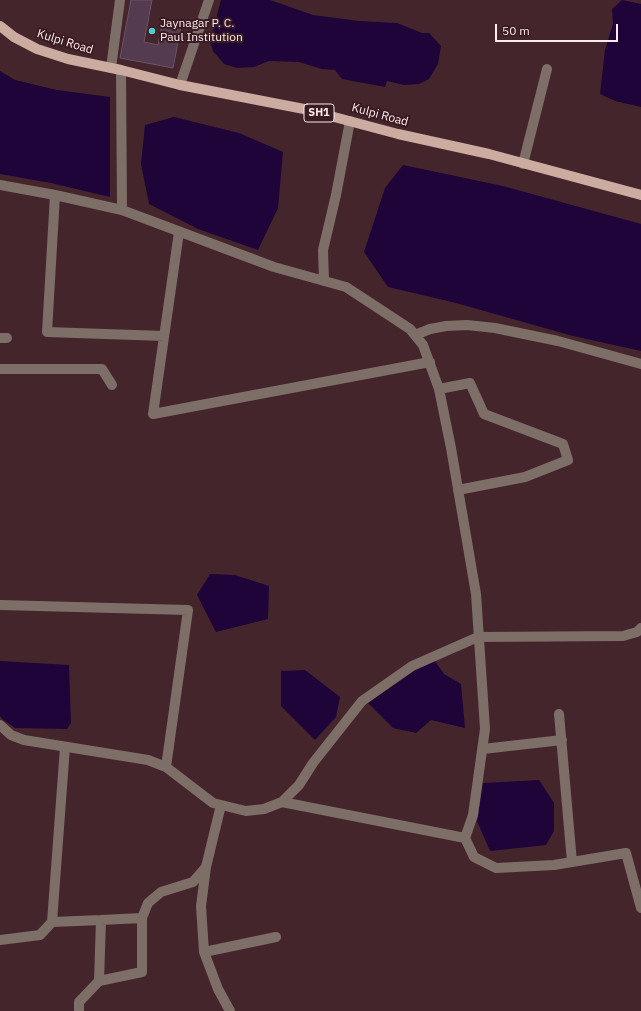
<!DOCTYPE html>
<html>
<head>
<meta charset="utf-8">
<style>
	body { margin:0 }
	#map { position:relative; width:641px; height:1011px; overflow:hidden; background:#44252b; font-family:"IBM Plex Sans",sans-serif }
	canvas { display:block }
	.scale { position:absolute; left:495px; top:24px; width:123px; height:18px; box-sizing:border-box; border:2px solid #fdebee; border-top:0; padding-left:5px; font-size:12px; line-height:14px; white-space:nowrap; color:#fdebee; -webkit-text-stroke:3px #391b21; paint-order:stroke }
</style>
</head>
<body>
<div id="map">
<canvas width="641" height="1011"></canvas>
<div class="scale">50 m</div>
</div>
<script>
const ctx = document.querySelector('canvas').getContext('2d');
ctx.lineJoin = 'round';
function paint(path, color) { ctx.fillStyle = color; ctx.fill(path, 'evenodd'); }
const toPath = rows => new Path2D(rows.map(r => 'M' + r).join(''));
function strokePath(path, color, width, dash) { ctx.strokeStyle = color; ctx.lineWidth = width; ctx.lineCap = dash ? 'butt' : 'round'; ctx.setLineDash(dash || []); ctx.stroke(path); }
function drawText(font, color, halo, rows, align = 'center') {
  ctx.font = font + ' "IBM Plex Sans",sans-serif'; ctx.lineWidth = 4; ctx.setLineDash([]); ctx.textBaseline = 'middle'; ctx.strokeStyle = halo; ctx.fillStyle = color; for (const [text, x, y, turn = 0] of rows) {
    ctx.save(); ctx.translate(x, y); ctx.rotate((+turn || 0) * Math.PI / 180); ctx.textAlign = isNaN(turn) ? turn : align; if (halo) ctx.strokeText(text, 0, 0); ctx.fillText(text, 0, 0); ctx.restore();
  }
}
const water = toPath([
	[221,0,270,0,313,15,359,21,397,23,422,33,429,33,441,46,438,64,429,79,419,84,404,85,387,81,385,87,342,79,335,70,322,69,299,62,269,61,254,67,237,68,224,64,213,51,210,41],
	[622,0,641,4,641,107,615,101,600,94,605,50,613,24,612,9],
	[0,71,15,80,57,90,110,97,110,197,51,183,0,174],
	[174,117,239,133,283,152,278,208,258,250,198,229,149,204,141,164,145,125],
	[403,165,503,186,641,224,641,351,573,336,456,303,388,287,364,252,385,188],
	[210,574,235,575,269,586,268,619,216,632,197,595],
	[0,661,69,665,71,723,67,729,15,728,2,719,0,716],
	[435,661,444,674,461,684,465,728,431,720,416,733,393,728,368,703,414,671],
	[305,670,340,697,336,717,315,740,281,706,281,671],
	[539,780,554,803,554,831,546,845,490,851,477,821,483,783]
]);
const building = toPath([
	[131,0,152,0,144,42,158,45,162,24,181,27,173,68,120,58,131,0]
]);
const street = toPath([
	[111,68,120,0],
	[121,70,122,210],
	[180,85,209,0],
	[523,164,547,69],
	[0,185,55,195,122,210,274,267,346,287,410,329,423,345,439,389,451,448,476,594,485,729,473,815,465,838,474,857,496,868,554,865,626,853,641,908],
	[55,195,47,332,164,336],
	[179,232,153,414,430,362],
	[324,281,323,250,336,195,350,121],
	[415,335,430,329,446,326,467,325,495,328,558,341,641,364],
	[0,338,7,338],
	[0,369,102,369,112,385],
	[439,389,470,383,484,414,563,444,568,460,525,477,458,490],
	[0,605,188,610,166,767],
	[559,714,572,862],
	[0,725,11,735,24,740,148,760,166,767,213,803,246,811,264,809,282,802,299,785,313,763,362,701,412,666,478,637,623,636,637,632,641,628],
	[483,749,562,740],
	[282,802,465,838],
	[206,867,201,906,204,952,218,989,230,1011],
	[52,922,65,747],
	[0,940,40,935,52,922,101,920],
	[204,952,276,937],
	[99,981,101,920,142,918],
	[79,1011,79,1002,99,981,142,972,142,918,148,903,161,892,193,882,206,867,221,805]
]);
const primary = toPath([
	[0,26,14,37,37,49,68,59,121,70,180,85,304,109,398,134,489,154,641,195]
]);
const markers = [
	[152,31,4,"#52ccd0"]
];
const shields = [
	[319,113,30]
];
const shieldNames = [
	["SH1",319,113]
];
const poiNames = [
	["Jaynagar P. C.",160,24],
	["Paul Institution",160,38]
];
const streetNames = [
	["Kulpi Road",65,42,17],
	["Kulpi Road",380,115,15]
];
paint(water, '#1e0439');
paint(building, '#553b4f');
strokePath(building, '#6e5368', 1);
strokePath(street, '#7e6e68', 10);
strokePath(primary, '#ccaca0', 10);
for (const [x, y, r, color] of markers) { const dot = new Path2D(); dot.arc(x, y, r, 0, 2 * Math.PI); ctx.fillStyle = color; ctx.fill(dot); strokePath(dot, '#391b21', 1.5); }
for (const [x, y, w] of shields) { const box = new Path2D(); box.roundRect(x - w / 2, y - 9, w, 18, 3); ctx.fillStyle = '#391b21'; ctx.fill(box); strokePath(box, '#fdebee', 1); }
drawText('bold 11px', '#fdebee', null, shieldNames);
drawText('12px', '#fdebee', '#391b21', poiNames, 'left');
drawText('12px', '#fdebee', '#391b21', streetNames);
</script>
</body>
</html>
